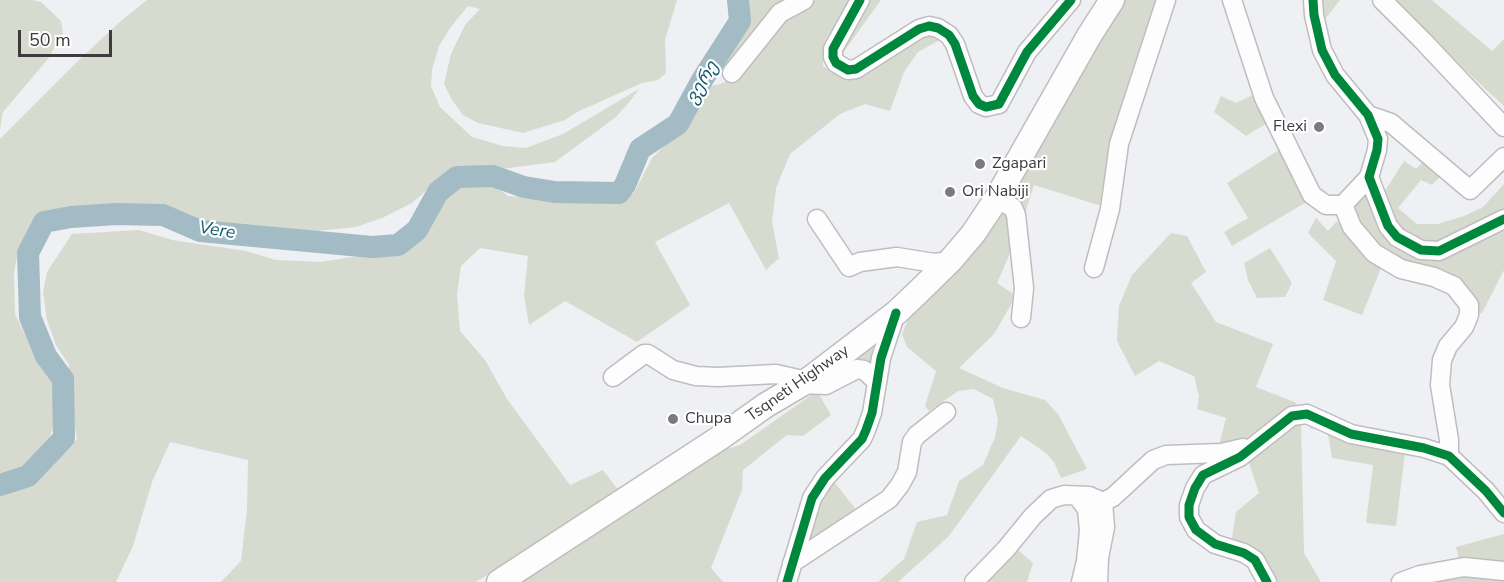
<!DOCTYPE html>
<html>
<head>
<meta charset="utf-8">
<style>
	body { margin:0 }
	#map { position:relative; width:1504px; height:582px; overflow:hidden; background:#eff0f3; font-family:"Nunito Sans",sans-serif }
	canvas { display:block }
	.scale { position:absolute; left:18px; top:30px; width:94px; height:27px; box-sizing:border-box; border:3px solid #3c3c3f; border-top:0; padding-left:8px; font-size:18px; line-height:21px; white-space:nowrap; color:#3c3c3f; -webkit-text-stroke:4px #fff; paint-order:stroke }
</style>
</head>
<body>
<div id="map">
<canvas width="1504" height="582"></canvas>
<div class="scale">50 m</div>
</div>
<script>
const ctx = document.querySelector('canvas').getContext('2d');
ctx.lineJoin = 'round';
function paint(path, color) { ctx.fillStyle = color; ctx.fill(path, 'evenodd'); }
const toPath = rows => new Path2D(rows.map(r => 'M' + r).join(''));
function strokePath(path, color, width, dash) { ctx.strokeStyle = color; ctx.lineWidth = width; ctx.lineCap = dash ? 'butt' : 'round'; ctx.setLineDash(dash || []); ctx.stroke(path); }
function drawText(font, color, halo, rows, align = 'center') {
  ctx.font = font + ' "Nunito Sans","Noto Sans Georgian",sans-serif'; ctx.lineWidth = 4.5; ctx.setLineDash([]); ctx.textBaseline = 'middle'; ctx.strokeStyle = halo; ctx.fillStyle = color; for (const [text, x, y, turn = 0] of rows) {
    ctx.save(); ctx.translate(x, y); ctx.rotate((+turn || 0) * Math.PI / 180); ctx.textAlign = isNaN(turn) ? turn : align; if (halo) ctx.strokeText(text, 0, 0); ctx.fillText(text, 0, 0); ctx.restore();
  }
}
const green = toPath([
	[0,0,32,0,41,2,61,21,63,33,48,59,3,112,0,129],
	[147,0,677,0,665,40,666,73,658,80,642,83,577,112,565,120,523,133,478,123,463,115,452,100,444,84,451,54,465,25,480,9,468,6,450,28,439,46,432,70,431,86,440,107,472,137,503,146,526,148,563,134,639,89,630,101,616,117,555,162,493,170,466,168,439,179,412,203,382,218,356,227,298,233,264,233,181,218,164,211,111,208,44,215,18,252,14,272,15,314,26,337,44,366,55,387,58,413,49,439,25,468,0,477,0,139,82,57,122,20],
	[745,0,789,0,717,75,712,74,746,20],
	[807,0,851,0,827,37,823,55,823,66,831,72,843,75,922,32,939,35,938,41,918,52,904,72,890,111,865,104,840,114,790,154,776,188,772,222,779,258,766,270,729,203,655,242,690,305,637,342,565,301,529,325,524,296,528,256,480,248,461,266,457,294,460,331,485,360,507,399,570,485,603,470,619,491,476,582,221,582,241,561,247,509,248,460,170,442,152,482,133,546,116,582,0,582,0,493,40,474,77,439,68,385,69,365,56,345,47,320,43,292,47,272,72,234,139,230,172,240,246,251,276,260,321,262,401,249,418,233,442,194,463,184,495,186,508,196,618,202,634,193,652,158,682,129,707,86,718,85,729,80,783,14],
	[862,0,881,0,840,57,836,55],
	[1119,0,1160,0,1105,207,1034,185,1018,235,997,283,1016,296,994,334,959,368,1003,388,1045,400,1058,414,1087,469,1061,478,1054,462,1046,453,1021,436,949,536,898,582,878,582,904,559,917,522,947,515,959,481,983,465,995,437,998,420,993,399,974,389,958,391,929,411,925,406,936,371,907,347,902,334,909,317],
	[1314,0,1340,0,1319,27],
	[1389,0,1432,0,1492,51,1504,39,1504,106],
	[1253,95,1267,123,1246,136,1214,112,1221,96,1236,103],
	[1282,148,1307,196,1305,203,1232,246,1224,232,1248,218,1227,183],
	[1430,155,1445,171,1432,185,1421,180,1398,208,1417,224,1438,224,1464,216,1483,207,1504,184,1504,208,1501,211,1431,247,1398,233,1381,197,1404,161,1416,169],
	[1367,192,1377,223,1387,235,1422,255,1504,219,1504,270,1482,313,1474,314,1474,300,1389,259,1355,219,1355,209,1362,193],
	[1316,218,1328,231,1337,221,1365,259,1381,268,1362,315,1323,300,1336,261,1308,233],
	[1171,233,1187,236,1206,272,1191,283,1216,322,1273,344,1256,387,1297,403,1254,438,1219,446,1226,418,1197,409,1199,396,1194,376,1159,361,1135,376,1117,341,1119,306,1132,275],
	[1270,248,1292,283,1285,297,1257,298,1248,280,1244,263],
	[874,336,870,378,845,363],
	[817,391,831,415,803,436,787,435,743,470,742,490,711,568,723,582,505,582,701,457,740,445],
	[1310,420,1405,452,1396,526,1366,523,1373,465,1332,458,1328,434,1315,428,1311,429],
	[1301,423,1304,553,1321,582,1272,582,1267,560,1259,551,1250,546,1231,545,1236,512,1259,493,1248,460,1286,424],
	[828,474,858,512,808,547,806,536],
	[1504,534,1504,569,1460,562,1456,547],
	[1018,550,1033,563,1027,582,987,582],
	[1504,573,1504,582,1414,582,1421,579]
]);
const river = toPath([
	[0,485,28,476,64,438,63,379,46,356,30,317,28,253,44,222,71,217,116,214,163,215,200,231,372,247,398,245,417,230,438,192,457,177,493,176,524,187,555,192,619,193,625,185,640,149,678,124,702,80,740,21,738,0]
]);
const minor = toPath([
	[860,0,833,49,833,57,836,63,848,70,856,69,919,29,929,26,938,28,949,35,955,44,973,96,979,104,986,107,999,104,1027,52,1071,0],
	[1232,0,1264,98,1312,195,1326,205,1343,205,1369,177],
	[1313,0,1314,15,1322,50,1335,75,1368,115,1378,139,1377,150,1369,177,1388,226,1397,237,1421,250,1439,251,1504,219],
	[1382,0,1423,41,1504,127],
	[732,73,780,13,804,0],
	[1368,115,1391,123,1470,190,1504,157],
	[997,198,1013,208,1016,215,1024,288,1021,318],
	[1343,205,1352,227,1374,253,1401,269,1434,277,1454,286,1469,305,1469,315,1464,327,1448,346,1442,360,1440,385,1449,440,1449,456],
	[817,219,849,267,860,262,897,257,934,263,950,261],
	[1094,268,1110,209,1119,144,1166,0],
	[613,377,644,354,648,354,673,370,696,376,718,377,776,374,807,381],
	[802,384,826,385,857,369,864,370,877,382],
	[1077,496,1087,509,1089,531,1086,561,1081,582],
	[1103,502,1113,497,1153,460,1166,455,1221,453,1243,448],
	[792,563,889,499,900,485,907,472,912,442,917,435,946,412],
	[787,582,812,498,825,478,862,439,866,430,872,413,881,358,896,313],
	[974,582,1006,549,1033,516,1051,499,1064,495,1089,496,1103,502],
	[1098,582,1099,558,1105,527,1103,502],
	[1267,582,1255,560,1244,553,1215,544,1196,530,1189,517,1189,505,1195,488,1203,475,1240,457,1292,416,1307,414,1351,434,1424,448,1449,456,1486,491,1504,513],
	[1401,582,1420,575,1464,567,1504,571]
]);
const major = toPath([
	[499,582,721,437,766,405,807,381,896,313,915,295,950,261,973,234,997,198,1089,36,1112,0]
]);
const cycleway = toPath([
	[860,0,833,49,833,57,836,63,848,70,856,69,919,29,929,26,938,28,949,35,955,44,973,96,979,104,986,107,999,104,1027,52,1071,0],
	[1313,0,1314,15,1322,50,1335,75,1368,115,1378,139,1377,150,1369,177,1388,226,1397,237,1421,250,1439,251,1504,219],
	[787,582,812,498,825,478,862,439,866,430,872,413,881,358,896,313],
	[1267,582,1255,560,1244,553,1215,544,1196,530,1189,517,1189,505,1195,488,1203,475,1240,457,1292,416,1307,414,1351,434,1424,448,1449,456,1486,491,1504,513]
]);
const markers = [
	[1319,127,6,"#7b7b7e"],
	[980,164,6,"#7b7b7e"],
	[950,192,6,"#7b7b7e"],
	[673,419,6,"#7b7b7e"]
];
const poiNames = [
	["Flexi",1307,127,"right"],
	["Zgapari",992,164],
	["Ori Nabiji",962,192],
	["Chupa",685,419]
];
const streetNames = [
	["Tsqneti Highway",798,384,-35]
];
const waterNames = [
	["ვერე",703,83,-59],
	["Vere",217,231,9]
];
paint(green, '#d7dace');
strokePath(river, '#a2bbc5', 22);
strokePath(minor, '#bebec1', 21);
strokePath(major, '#bebec1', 27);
strokePath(minor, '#fdfdfd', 18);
strokePath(major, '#fdfdfd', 24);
strokePath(cycleway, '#00873e', 9);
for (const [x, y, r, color] of markers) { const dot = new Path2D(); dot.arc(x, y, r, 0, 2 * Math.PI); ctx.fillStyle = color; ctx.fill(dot); strokePath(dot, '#fff', 2); }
drawText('16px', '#3c3c3f', '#fff', poiNames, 'left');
drawText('16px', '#3c3c3f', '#fff', streetNames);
drawText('italic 18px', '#155b6f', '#fff', waterNames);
</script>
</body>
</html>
